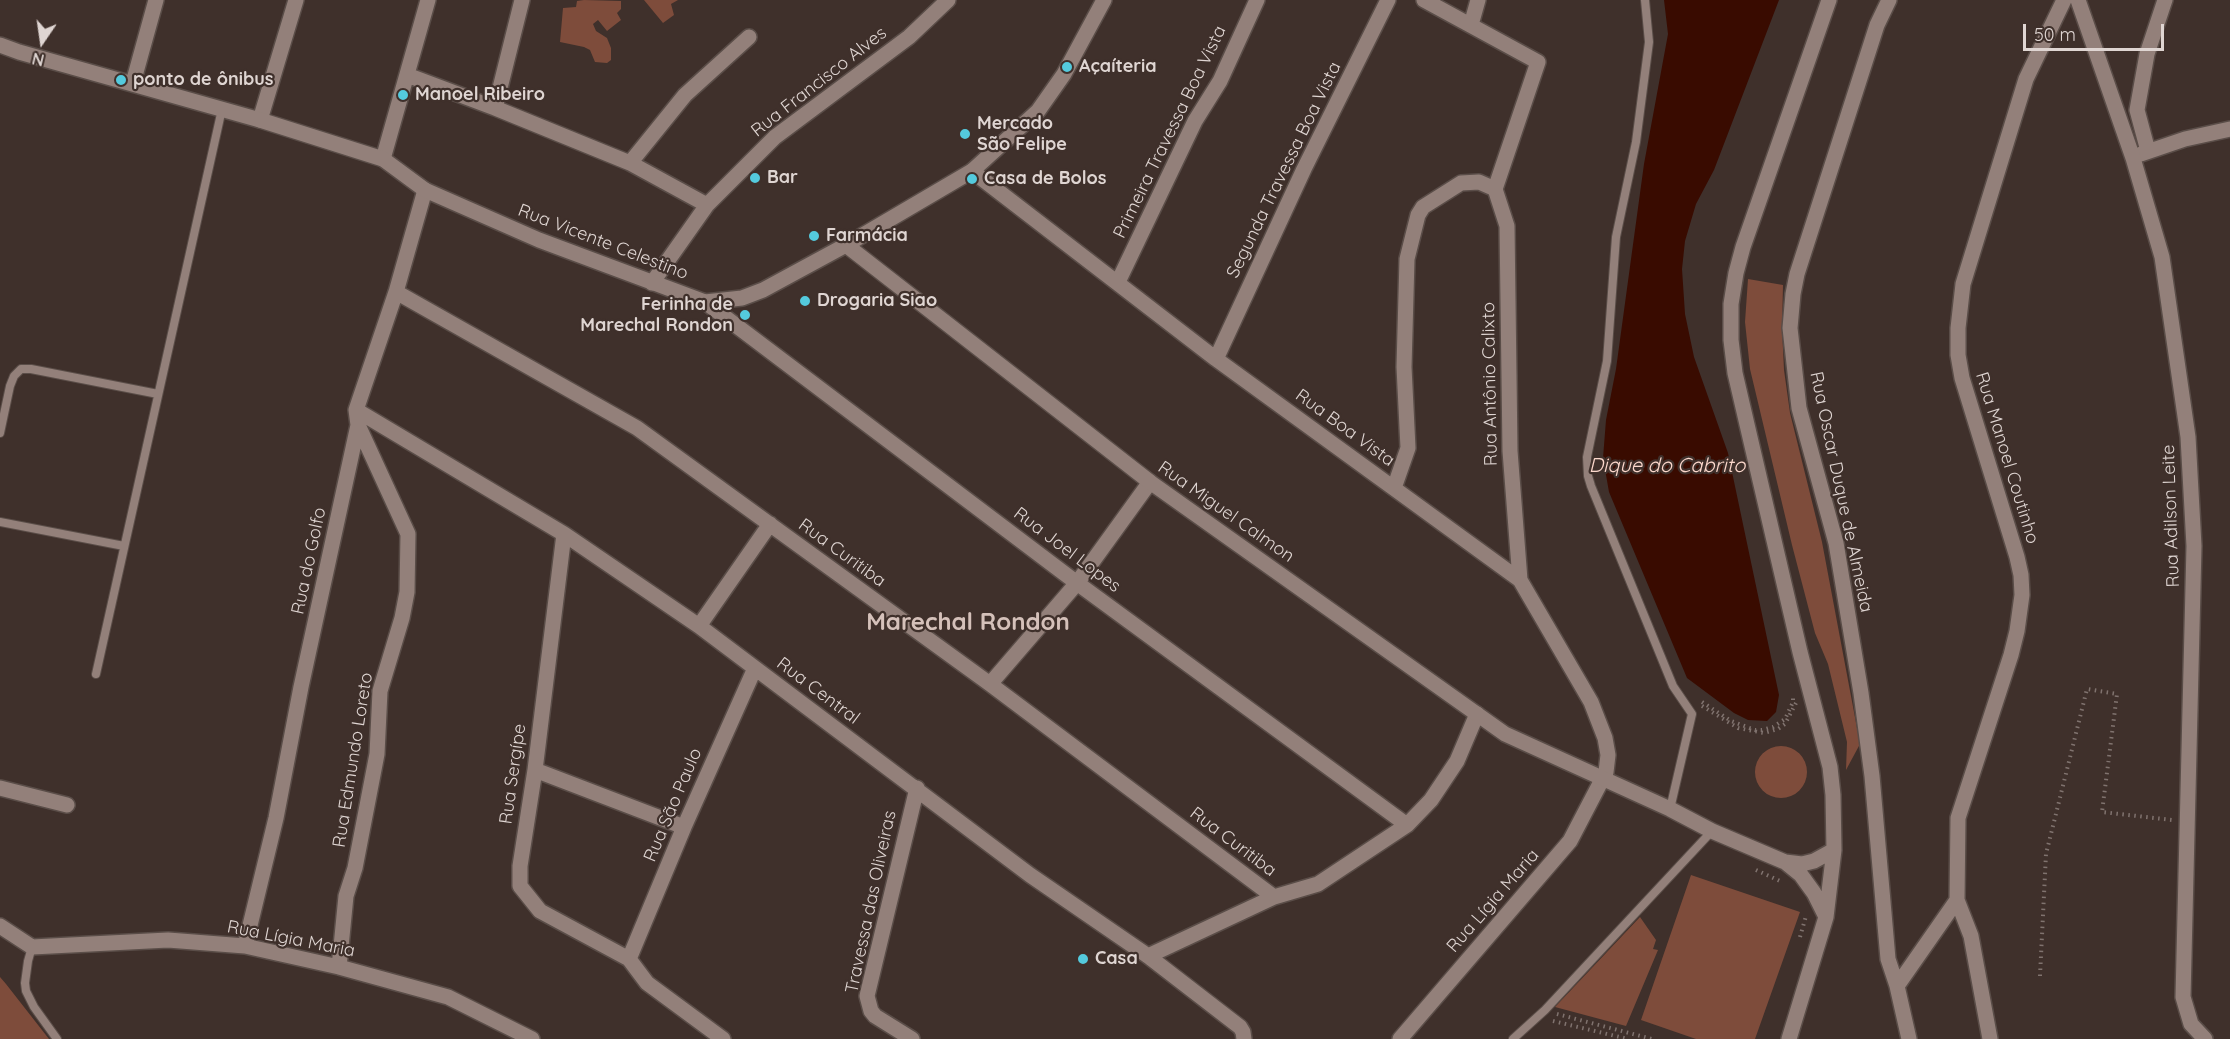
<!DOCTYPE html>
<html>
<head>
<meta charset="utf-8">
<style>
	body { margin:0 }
	#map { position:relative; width:2230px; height:1039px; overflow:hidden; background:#3f302b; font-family:Quicksand,sans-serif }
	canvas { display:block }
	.north { position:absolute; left:12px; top:12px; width:60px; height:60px; -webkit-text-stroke:4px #3f302b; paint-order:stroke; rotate:193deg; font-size:16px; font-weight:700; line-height:24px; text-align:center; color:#dfd5d2 }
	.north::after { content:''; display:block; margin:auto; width:21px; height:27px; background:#dfd5d2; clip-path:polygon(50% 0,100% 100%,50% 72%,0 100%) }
	.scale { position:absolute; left:2023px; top:24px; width:141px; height:27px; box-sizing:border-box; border:3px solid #dfd5d2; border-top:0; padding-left:8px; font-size:18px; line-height:21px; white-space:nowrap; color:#dfd5d2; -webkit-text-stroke:4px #3f302b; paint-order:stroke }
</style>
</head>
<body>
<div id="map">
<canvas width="2230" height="1039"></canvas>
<div class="north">N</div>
<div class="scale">50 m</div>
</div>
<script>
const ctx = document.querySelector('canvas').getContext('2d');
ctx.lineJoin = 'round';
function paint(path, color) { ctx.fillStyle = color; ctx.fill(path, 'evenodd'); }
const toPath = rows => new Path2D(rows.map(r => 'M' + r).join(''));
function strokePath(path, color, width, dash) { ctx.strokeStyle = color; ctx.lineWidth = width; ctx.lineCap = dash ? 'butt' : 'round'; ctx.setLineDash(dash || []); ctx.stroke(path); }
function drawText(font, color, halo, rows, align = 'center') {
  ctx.font = font + ' Quicksand,sans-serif'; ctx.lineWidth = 4.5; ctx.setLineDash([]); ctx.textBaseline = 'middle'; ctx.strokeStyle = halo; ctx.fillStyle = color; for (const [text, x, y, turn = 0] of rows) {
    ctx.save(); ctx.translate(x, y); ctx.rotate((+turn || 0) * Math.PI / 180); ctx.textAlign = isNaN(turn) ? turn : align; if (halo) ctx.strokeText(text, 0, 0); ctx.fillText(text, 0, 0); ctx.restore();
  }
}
const green = toPath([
	[584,0,621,1,621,9,617,13,621,20,607,31,598,20,593,24,596,31,607,38,611,48,611,60,607,63,595,62,590,50,584,47,560,42,563,8,576,7,577,1],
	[644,0,678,0,671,4,674,15,663,23],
	[1748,279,1783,285,1782,328,1784,370,1790,413,1822,542,1860,744,1846,770,1847,742,1828,664,1815,633,1792,545,1750,369,1745,322],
	'1755 772a26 26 0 1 1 52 0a26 26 0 1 1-52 0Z',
	[1691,875,1800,912,1755,1039,1696,1039,1641,1020],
	[1640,917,1656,940,1653,949,1658,950,1626,1026,1555,1007],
	[0,977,6,984,49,1039,0,1039]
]);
const water = toPath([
	[1664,0,1779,0,1714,170,1696,204,1685,241,1682,269,1685,314,1694,357,1728,453,1779,695,1776,712,1767,721,1748,720,1734,713,1687,678,1609,492,1603,458,1606,420,1616,369,1644,164,1668,34]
]);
const path = toPath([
	[1702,702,1731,721,1755,730,1762,730,1773,727,1785,719,1793,702,1793,695],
	[1702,706,1738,728,1764,733,1778,729,1785,724,1796,703],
	[1756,870,1782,882],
	[1800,937,1806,916],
	[2040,976,2046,854,2087,689,2117,694,2102,812,2172,820],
	[1557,1014,1652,1039],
	[1553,1021,1628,1039]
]);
const service = toPath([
	[1645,0,1649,42,1636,142,1616,237,1607,361,1587,457,1588,476,1591,486,1673,686,1692,714,1670,809],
	[0,433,10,386,14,376,21,369,31,369,158,394],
	[0,522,124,546],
	[96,674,222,109],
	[32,947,28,961,25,983,26,991,34,1007,57,1039],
	[1513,1039,1545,1010,1712,831]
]);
const minor = toPath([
	[1424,0,1538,62,1495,189],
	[1889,0,1877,25,1797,274,1793,294,1790,328,1799,408,1836,543,1861,693,1872,776,1888,959,1897,986,1909,1039],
	[1471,25,1478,0],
	[407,75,495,108,630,163,707,205],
	[133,83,156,0],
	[495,108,522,0],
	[260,120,296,0],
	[2148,151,2137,110,2147,54,2165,0],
	[2141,154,2185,139,2230,129],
	[383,159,428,0],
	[630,163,685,95,749,37],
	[972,171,1216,359,1520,580,1591,702,1605,738,1608,755,1606,772,1570,841,1400,1039],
	[1495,189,1507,226,1510,451,1520,580],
	[1118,282,1195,121,1220,81,1257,0],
	[652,283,707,205,775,137,909,37,948,0],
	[396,292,637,428,990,684,1274,897],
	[705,302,1077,583,1407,825],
	[1216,359,1304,169,1388,0],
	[356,410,564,534,699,626,1030,875,1148,956,1240,1027,1243,1032,1244,1039],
	[1394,488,1408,448,1404,367,1407,259,1418,215,1423,207,1461,183,1479,182,1495,189],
	[564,534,535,770,520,866,520,886,540,911,629,959,647,983,723,1039],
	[699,626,770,524],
	[990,684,1077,583,1150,482],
	[535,770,684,827],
	[0,788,67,805],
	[0,926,32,947,168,940,245,946,339,967,448,997,532,1039],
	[245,946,276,818,301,687,358,425,356,410,396,292,425,190],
	[1148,956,1274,897,1318,884,1407,825,1431,800,1457,761,1477,714],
	[629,959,684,827,755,668],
	[339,967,346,896,355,868,377,754,380,691,402,618,407,592,408,534,358,425],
	[1897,986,1957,900],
	[912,1039,875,1016,871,1011,867,996,917,788],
	[1990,1039,1971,936,1957,900,1958,818,2011,655,2017,631,2022,595,2021,575,2017,557,1962,378,1958,355,1958,328,1963,284,2026,79,2064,0]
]);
const tertiary = toPath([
	[2078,0,2133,158,2162,257,2188,437,2194,546,2183,997,2191,1024,2205,1039],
	[0,45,19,52,260,120,383,159,425,190,539,240,705,302,742,298,763,290,846,245,972,171,1038,111,1064,74,1104,0],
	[846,245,1150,482,1505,734,1670,809,1712,831,1785,862,1802,864,1814,861,1834,850],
	[1785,862,1801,875,1814,893,1826,917],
	[1789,1039,1826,917,1834,850,1833,795,1830,767,1800,652,1735,373,1731,340,1731,304,1736,273,1743,247,1829,0]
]);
const markers = [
	[1067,67,6,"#54cadd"],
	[121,80,6,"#54cadd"],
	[403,95,6,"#54cadd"],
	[965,134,6,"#54cadd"],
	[755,178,6,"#54cadd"],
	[972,179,6,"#54cadd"],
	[814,236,6,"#54cadd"],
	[805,301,6,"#54cadd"],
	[745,315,6,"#54cadd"],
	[1083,959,6,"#54cadd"]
];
const poiNames = [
	["Açaíteria",1079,67],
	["ponto de ônibus",133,80],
	["Manoel Ribeiro",415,95],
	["Mercado",977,124],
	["São Felipe",977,145],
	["Bar",767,178],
	["Casa de Bolos",984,179],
	["Farmácia",826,236],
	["Drogaria Siao",817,301],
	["Ferinha de",733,305,"right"],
	["Marechal Rondon",733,326,"right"],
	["Casa",1095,959]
];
const streetNames = [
	["Rua Francisco Alves",819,82,-38],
	["Primeira Travessa Boa Vista",1170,132,-64],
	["Segunda Travessa Boa Vista",1284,170,-64],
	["Rua Vicente Celestino",603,242,21],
	["Rua Antônio Calixto",1490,384,-91],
	["Rua Boa Vista",1345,428,36],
	["Rua Manoel Coutinho",2007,458,73],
	["Rua Oscar Duque de Almeida",1841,492,78],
	["Rua Miguel Calmon",1226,512,35],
	["Rua Adilson Leite",2171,516,-92],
	["Rua Joel Lopes",1067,550,37],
	["Rua Curitiba",842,553,36],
	["Rua do Golfo",309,561,-78],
	["Rua Central",818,691,37],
	["Rua Edmundo Loreto",353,760,-81],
	["Rua Sergípe",513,774,-82],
	["Rua São Paulo",673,805,-67],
	["Rua Curitiba",1233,842,37],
	["Rua Lígia Maria",1493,901,-49],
	["Travessa das Oliveiras",871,902,-78],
	["Rua Lígia Maria",291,939,11]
];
const waterNames = [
	["Dique do Cabrito",1667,466]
];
const districtNames = [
	["Marechal Rondon",968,623]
];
paint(green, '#7e4c3b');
paint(water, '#390b00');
strokePath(service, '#5a4d48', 10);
strokePath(minor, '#5a4d48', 18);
strokePath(tertiary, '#5a4d48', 18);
strokePath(path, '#80736f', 4, [1.5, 4.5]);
strokePath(service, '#93807a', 8);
strokePath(minor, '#93807a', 15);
strokePath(tertiary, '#93807a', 15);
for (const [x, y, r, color] of markers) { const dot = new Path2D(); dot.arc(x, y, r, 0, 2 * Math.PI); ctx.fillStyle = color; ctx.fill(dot); strokePath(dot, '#3f302b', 2); }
drawText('bold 18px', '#dfd5d2', '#3f302b', poiNames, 'left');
drawText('18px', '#dfd5d2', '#3f302b', streetNames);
drawText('italic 20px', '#fcd8cc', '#3f302b', waterNames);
drawText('bold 24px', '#d5c1ba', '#3f302b', districtNames);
</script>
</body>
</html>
